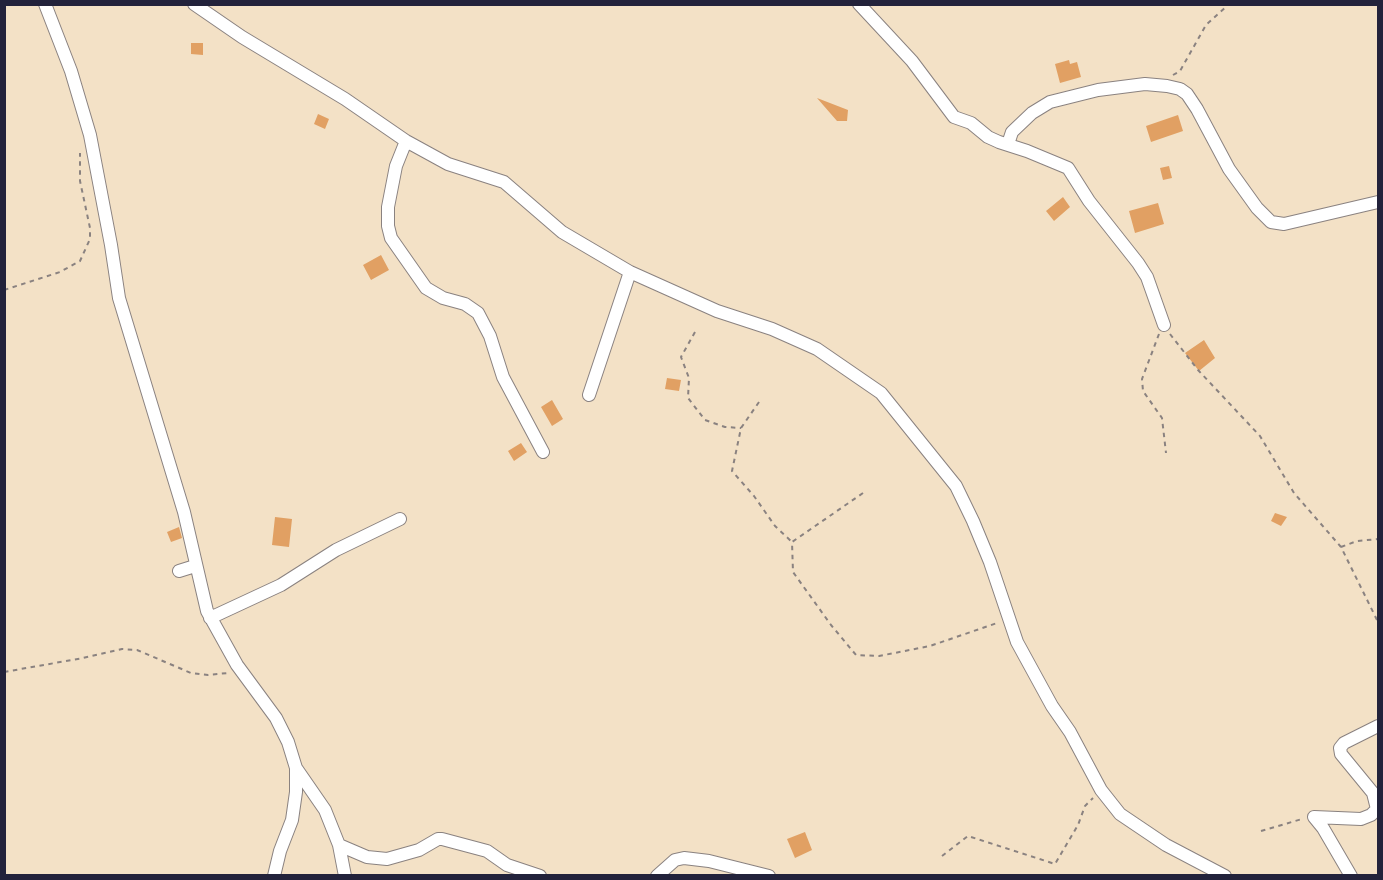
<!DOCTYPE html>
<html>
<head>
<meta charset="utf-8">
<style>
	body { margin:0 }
	#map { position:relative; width:1383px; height:880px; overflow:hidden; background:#f3e1c6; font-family:"IM FELL Great Primer",serif }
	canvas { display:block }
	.frame { position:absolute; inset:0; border:6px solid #22223b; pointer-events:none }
</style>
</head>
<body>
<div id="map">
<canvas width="1383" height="880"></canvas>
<div class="frame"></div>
</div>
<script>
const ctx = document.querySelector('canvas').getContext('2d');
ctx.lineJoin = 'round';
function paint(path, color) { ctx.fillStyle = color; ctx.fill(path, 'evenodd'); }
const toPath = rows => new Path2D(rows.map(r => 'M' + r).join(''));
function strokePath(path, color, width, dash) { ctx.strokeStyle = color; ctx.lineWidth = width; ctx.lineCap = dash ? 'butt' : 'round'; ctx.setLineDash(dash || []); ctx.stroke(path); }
const building = toPath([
	[191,43,203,43,203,55,191,54],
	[1069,60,1070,64,1077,62,1081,77,1060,83,1055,64],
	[817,98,848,110,847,121,837,121],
	[318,114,329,119,325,129,314,124],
	[1178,115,1183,131,1151,142,1146,126],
	[1169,166,1172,178,1163,180,1160,168],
	[1063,197,1070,207,1054,221,1046,211],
	[1158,203,1164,224,1135,233,1129,211],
	[381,255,389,270,371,280,363,265],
	[1204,340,1215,358,1199,371,1185,353],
	[667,378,681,380,679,391,665,389],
	[552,400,563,419,552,426,541,407],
	[521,443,527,452,514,461,508,451],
	[1275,513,1287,517,1281,526,1271,521],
	[275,517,292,519,289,547,272,545],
	[179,527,182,538,171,542,167,532],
	[805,832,812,850,795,858,787,839]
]);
const path = toPath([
	[1173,75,1180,71,1206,25,1229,4],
	[4,290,60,272,80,261,90,239,90,228,80,181,80,153],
	[695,332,681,357,689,378,688,398,705,420,725,427,741,428],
	[1159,334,1142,379,1143,391,1162,418,1166,453],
	[1170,334,1198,370,1260,436,1294,493,1341,547,1378,622],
	[759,402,741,428,732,471,754,496,775,526,792,542],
	[863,493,792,542,793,572,831,625,856,655,879,656,930,646,997,623],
	[1341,547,1357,541,1378,539],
	[4,672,83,658,122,649,137,650,191,673,208,675,228,673],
	[1261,831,1302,819],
	[942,856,968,836,1055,864,1078,825,1085,806,1093,798]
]);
const minor = toPath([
	[45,4,71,71,90,135,111,245,119,298,184,512,207,611,237,665,276,718,288,742,296,768,325,810,339,845,345,876],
	[194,4,242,37,345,99,406,141,448,164,504,182,562,232,630,272,717,311,772,329,817,349,881,393,956,486,973,521,990,562,1017,642,1052,706,1070,732,1101,790,1120,814,1166,845,1225,876],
	[859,4,912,61,954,117,971,123,988,137,999,142,1027,151,1068,168,1089,201,1138,263,1147,277,1164,325],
	[406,141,396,166,388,207,388,226,391,238,426,288,443,298,465,304,478,313,490,336,503,377,543,452],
	[1008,144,1012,132,1032,113,1050,102,1098,90,1145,84,1167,86,1180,89,1187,94,1197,109,1229,169,1257,208,1271,222,1284,224,1378,202],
	[589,395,630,272],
	[179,571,195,566],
	[210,618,281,585,336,550,400,519],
	[339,845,367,857,387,859,419,850,438,839,442,839,487,851,507,865,540,876],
	[274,876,280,851,292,820,296,792,296,768],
	[657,876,675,860,684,858,709,861,769,876],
	[1351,876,1323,828,1314,817,1361,819,1371,815,1377,809,1373,793,1341,754,1340,748,1344,743,1378,726]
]);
paint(building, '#e1a063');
strokePath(minor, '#8a8280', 14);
strokePath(path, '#8a8280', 2, [4.5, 4.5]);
strokePath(minor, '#fff', 12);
</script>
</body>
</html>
